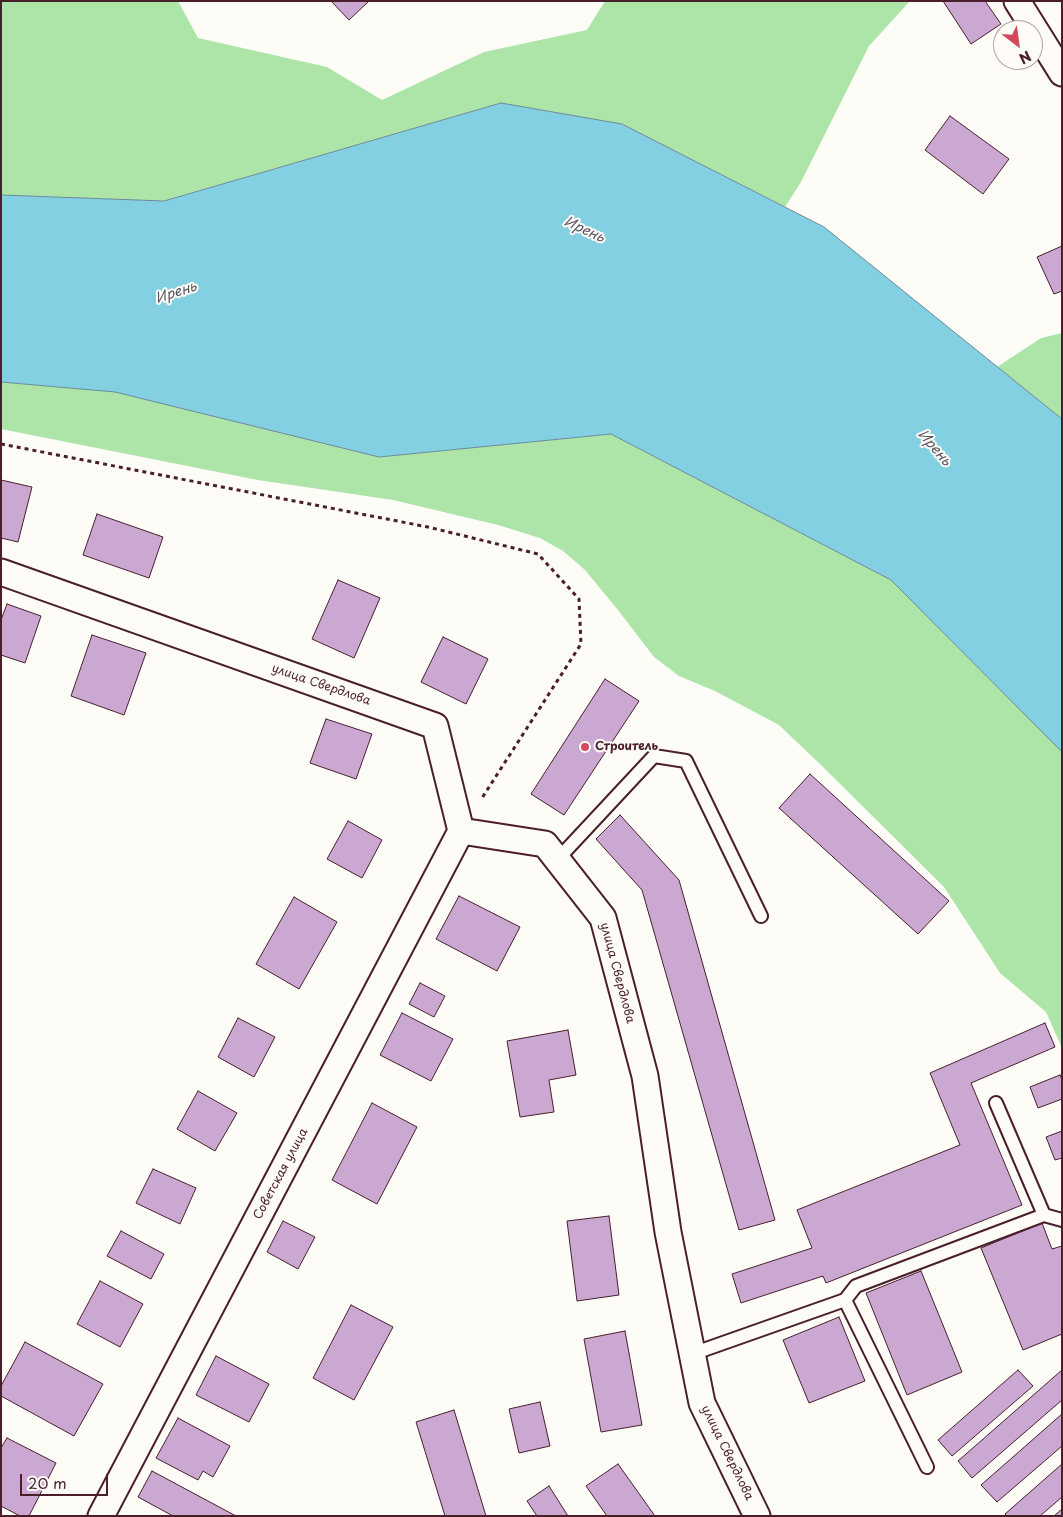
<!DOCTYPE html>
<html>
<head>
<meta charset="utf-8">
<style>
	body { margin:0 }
	#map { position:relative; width:1063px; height:1517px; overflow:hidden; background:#fdfcf7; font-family:"Playpen Sans",sans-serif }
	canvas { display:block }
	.frame { position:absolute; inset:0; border:2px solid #4a1f2b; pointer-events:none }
	.north { position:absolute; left:993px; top:20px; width:50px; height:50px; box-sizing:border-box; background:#fdfcf7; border:1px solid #b5a4a5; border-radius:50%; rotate:150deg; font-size:14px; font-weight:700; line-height:20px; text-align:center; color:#4a1f2b }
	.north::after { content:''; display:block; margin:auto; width:18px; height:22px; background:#d1495b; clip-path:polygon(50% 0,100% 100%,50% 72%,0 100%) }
	.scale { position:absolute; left:20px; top:1474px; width:88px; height:22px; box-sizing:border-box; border:2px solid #4a1f2b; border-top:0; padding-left:6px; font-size:15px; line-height:18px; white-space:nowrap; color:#4a1f2b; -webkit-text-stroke:4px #fdfcf7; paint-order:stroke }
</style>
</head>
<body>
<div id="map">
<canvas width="1063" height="1517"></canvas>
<div class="frame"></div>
<div class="north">N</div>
<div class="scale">20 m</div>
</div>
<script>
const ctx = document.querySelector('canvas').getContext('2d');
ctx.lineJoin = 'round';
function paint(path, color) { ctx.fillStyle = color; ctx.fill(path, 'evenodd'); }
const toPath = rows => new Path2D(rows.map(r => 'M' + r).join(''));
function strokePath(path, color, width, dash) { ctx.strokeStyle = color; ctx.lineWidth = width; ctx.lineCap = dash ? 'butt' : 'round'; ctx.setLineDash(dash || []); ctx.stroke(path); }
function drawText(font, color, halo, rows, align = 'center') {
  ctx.font = font + ' "Playpen Sans",sans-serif'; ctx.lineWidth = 4; ctx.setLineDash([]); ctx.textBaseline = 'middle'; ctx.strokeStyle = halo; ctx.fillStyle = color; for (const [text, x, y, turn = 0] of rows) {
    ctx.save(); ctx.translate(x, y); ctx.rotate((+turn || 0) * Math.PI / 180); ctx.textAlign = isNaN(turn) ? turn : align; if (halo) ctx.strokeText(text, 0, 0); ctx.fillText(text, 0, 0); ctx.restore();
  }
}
const green = toPath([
	[1,1,178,1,198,38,327,67,382,100,484,52,587,30,605,1,910,1,869,46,801,182,785,207,622,124,501,103,163,201,1,195],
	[1062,333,1062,419,997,367,1041,338],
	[1,382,115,392,379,457,611,434,891,580,1062,752,1062,1048,1046,1012,1000,973,944,887,821,765,779,725,715,691,679,676,654,657,618,610,585,570,563,551,540,538,498,525,393,500,258,480,1,429]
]);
const water = toPath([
	[501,103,622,124,824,227,1062,419,1062,752,891,580,611,434,379,457,115,392,1,382,1,195,164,201,501,103]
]);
const building = toPath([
	[331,1,369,1,349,20,331,1],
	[943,1,985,1,1001,24,971,44,943,1],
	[950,116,1009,159,983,194,925,150,950,116],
	[1062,246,1062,291,1054,294,1037,257,1062,246],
	[1,480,32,487,18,542,1,538,1,480],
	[97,514,163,537,149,578,83,555,97,514],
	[338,580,380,598,354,658,312,639,338,580],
	[7,604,41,616,25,663,1,655,1,620,7,604],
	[92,635,146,653,124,715,71,696,92,635],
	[443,637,488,659,466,704,421,682,443,637],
	[605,679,639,701,564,815,531,794,605,679],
	[326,719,372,734,356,779,310,763,326,719],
	[810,774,949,901,918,934,779,808,810,774],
	[620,815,679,880,775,1220,739,1230,642,890,596,839,620,815],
	[348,821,382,840,362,878,327,859,348,821],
	[459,896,520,927,497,971,436,939,459,896],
	[294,897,337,922,299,989,256,964,294,897],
	[420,983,445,996,434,1017,409,1004,420,983],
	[402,1013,453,1039,431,1081,380,1055,402,1013],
	[238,1018,275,1037,254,1077,218,1057,238,1018],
	[1045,1023,1055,1047,971,1083,1022,1205,826,1283,823,1276,741,1303,732,1274,812,1248,797,1210,960,1145,930,1073,1045,1023],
	[568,1030,576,1075,549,1080,554,1112,520,1117,507,1041,568,1030],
	[1060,1075,1062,1080,1062,1099,1038,1108,1030,1087,1060,1075],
	[198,1091,237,1113,215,1151,177,1129,198,1091],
	[372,1103,417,1127,377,1204,332,1180,372,1103],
	[1062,1131,1062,1158,1055,1160,1046,1137,1062,1131],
	[153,1169,196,1188,180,1224,136,1203,153,1169],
	[609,1216,619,1295,577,1301,567,1221,609,1216],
	[283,1221,315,1237,298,1269,267,1252,283,1221],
	[1042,1223,1052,1249,1062,1246,1062,1334,1023,1350,981,1248,1042,1223],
	[121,1231,164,1254,151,1279,107,1256,121,1231],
	[921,1271,962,1372,907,1395,866,1293,921,1271],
	[100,1281,143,1304,120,1347,77,1324,100,1281],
	[351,1305,393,1327,354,1400,313,1378,351,1305],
	[839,1317,865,1381,809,1403,783,1340,839,1317],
	[625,1331,642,1425,601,1432,584,1339,625,1331],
	[25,1342,103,1384,74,1436,1,1396,1,1386,25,1342],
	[216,1356,269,1384,249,1422,196,1395,216,1356],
	[1018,1370,1033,1386,952,1456,938,1440,1018,1370],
	[1062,1370,1062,1400,972,1478,958,1461,1062,1370],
	[540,1402,550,1446,519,1453,509,1409,540,1402],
	[454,1410,486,1516,445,1516,416,1422,454,1410],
	[1062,1414,1062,1446,997,1502,981,1485,1062,1414],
	[178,1418,230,1446,213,1477,203,1471,198,1480,156,1458,178,1418],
	[7,1438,56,1463,29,1516,20,1516,1,1506,1,1448,7,1438],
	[618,1464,655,1516,607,1516,586,1486,618,1464],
	[1062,1464,1062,1497,1040,1516,1007,1516,1005,1514,1062,1464],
	[152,1471,236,1516,173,1516,138,1497,152,1471],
	[549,1486,568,1516,537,1516,527,1501,549,1486],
	[1062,1509,1062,1516,1054,1516,1062,1509]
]);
const path = toPath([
	[1,444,428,527,538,554,579,599,581,644,482,798]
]);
const service = toPath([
	[557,860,654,756,686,761,761,916],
	[1044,1215,1062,1220],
	[845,1300,856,1286,1044,1215,996,1103],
	[692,1354,845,1300,927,1467]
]);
const minor = toPath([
	[1017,1,1062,73],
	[1,572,435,726,461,831],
	[461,831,545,844,603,918,645,1076,668,1232,702,1403,757,1516],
	[101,1516,461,831]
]);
const markers = [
	[585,747,5,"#d1495b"]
];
const streetNames = [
	["улица Свердлова",321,685,19],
	["улица Свердлова",617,973,75],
	["Советская улица",281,1174,-62],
	["улица Свердлова",727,1453,64]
];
const poiNames = [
	["Строитель",595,747]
];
const waterNames = [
	["Ирень",584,230,25],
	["Ирень",176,293,-18],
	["Ирень",934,448,49]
];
paint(green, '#ade5a9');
paint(water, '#83d0e2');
strokePath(water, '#6c8999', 1);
paint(building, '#caa8d2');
strokePath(building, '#4a1f2b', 1);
strokePath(service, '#4a1f2b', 16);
strokePath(minor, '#4a1f2b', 29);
strokePath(path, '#4a1f2b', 3, [4, 4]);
strokePath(service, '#fdfcf7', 12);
strokePath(minor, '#fdfcf7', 25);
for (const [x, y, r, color] of markers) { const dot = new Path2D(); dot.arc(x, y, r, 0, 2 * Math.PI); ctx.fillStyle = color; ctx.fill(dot); strokePath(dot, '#fdfcf7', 2); }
drawText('12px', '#4a1f2b', '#fdfcf7', streetNames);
drawText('bold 12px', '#4a1f2b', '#fdfcf7', poiNames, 'left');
drawText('italic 14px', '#5b5462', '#fdfcf7', waterNames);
</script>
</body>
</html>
